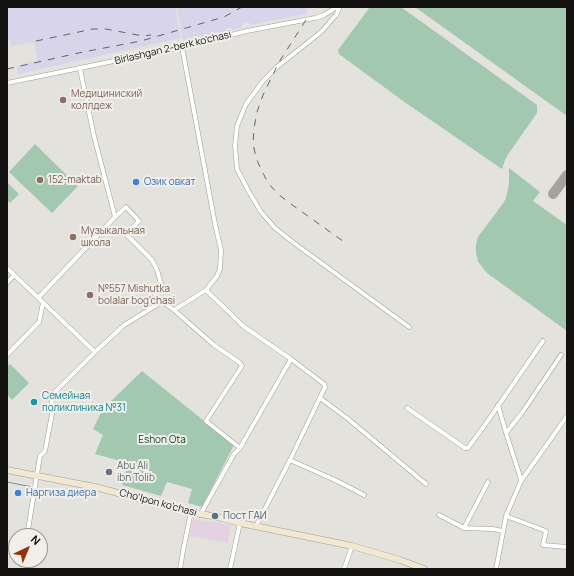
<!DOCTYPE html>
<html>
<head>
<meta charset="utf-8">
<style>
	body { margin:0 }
	#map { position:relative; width:574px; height:576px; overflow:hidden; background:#e4e2dd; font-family:Manrope,sans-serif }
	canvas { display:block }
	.frame { position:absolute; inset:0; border:8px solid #12110f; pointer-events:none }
	.north { position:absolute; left:8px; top:528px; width:40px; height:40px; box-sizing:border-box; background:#f1efea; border:1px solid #989692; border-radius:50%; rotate:44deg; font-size:11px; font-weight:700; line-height:16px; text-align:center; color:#12110f }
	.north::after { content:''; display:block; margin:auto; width:14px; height:18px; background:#973108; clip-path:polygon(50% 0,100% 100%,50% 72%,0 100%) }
</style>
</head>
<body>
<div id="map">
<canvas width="574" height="576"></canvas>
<div class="frame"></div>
<div class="north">N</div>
</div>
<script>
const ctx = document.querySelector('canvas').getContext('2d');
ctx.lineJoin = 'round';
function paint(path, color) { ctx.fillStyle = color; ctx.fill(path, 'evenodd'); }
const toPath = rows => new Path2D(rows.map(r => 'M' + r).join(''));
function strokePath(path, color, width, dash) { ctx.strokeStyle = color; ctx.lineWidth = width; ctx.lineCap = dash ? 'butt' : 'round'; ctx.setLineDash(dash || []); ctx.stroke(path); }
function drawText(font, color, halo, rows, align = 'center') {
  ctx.font = font + ' Manrope,sans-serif'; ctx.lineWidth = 4; ctx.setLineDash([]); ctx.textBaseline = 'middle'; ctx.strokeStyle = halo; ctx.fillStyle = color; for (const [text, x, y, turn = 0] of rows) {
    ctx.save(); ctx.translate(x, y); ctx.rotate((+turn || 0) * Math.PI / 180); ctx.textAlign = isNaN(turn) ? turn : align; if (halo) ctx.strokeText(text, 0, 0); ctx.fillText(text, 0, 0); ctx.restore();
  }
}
const commercial = toPath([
	[193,519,231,525,228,543,190,536]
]);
const industrial = toPath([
	[7,7,175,7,181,38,18,74,17,66,38,60,34,42,11,46,9,39,7,39],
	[177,7,308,7,306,14,250,25,249,22,243,23,241,28,183,40]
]);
const green = toPath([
	[370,7,401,7,537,105,537,113,509,153,505,160,502,169,403,101,339,54,338,50],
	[415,7,567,7,567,116],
	[35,144,78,186,52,213,9,172],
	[509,168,540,192,533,201,567,225,567,331,487,273,482,267,478,261,476,253,476,245,478,237,504,202,506,198,509,184],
	[7,182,19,194,10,203,7,200],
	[10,364,29,383,12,400,7,394,7,367],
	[142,371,234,445,202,507,188,503,192,489,167,482,161,496,122,485,128,463,95,454,103,435,93,429,103,409]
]);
const stream = toPath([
	[7,482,32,487]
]);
const taxiway = toPath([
	[553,194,567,175]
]);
const minor = toPath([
	[340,7,336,15,321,32,277,67,263,81,246,104,237,126,235,146,237,169,248,190,261,212,275,228,294,243,409,327],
	[7,83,182,47,247,31,315,18,324,15,337,7],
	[115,217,126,207,139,221,126,234,152,260,157,270,162,287,154,293,160,303],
	[7,268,95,352],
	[7,283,14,275],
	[206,290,212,296,230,313,243,326,291,359,324,384,325,387,290,460,256,526],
	[38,298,115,217,94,136,80,69],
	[174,310,214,345,240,363,242,366,206,421,240,448],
	[7,355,39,322,43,303],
	[320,398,347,418,426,484],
	[407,408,465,448,468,448,487,422,543,341],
	[506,433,524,410,561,355],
	[290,460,337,481,364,495],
	[521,481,567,416],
	[200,515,234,454,240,448,291,359],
	[439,515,464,528,493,529,502,531],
	[506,516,546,531,543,545,567,547],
	[464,528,488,482],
	[27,536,40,456,45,451,52,414,52,404,51,396,95,352,124,325,160,303,166,304,174,310,206,290,217,276,220,269,221,250,215,224,182,47],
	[23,569,24,560],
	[180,569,183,551,191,512],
	[230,569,240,523],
	[344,569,352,546],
	[496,569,506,516,521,481,519,473,506,433,498,405]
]);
const secondary = toPath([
	[7,470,95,487,191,512,222,518,240,523,352,546,400,560,424,569]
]);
const rail = toPath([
	[306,20,279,62,263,95,257,112,254,128,253,143,256,158,261,169,268,183,278,194,291,204,347,244],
	[36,41,93,29,106,29,143,36,151,35],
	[7,69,83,52,141,41,224,17,242,7]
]);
const markers = [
	[63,100,4,"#8d6e63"],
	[40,180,4,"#8d6e63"],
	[136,182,4,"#3f7fe0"],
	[73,237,4,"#8d6e63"],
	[90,295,4,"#8d6e63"],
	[34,402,4,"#0f9aa8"],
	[109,472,4,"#6b7280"],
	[18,493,4,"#3f7fe0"],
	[215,516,4,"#5c6f8a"]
];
const streetNames = [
	["Birlashgan 2-berk ko'chasi",173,48,-13],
	["Cho'lpon ko'chasi",158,503,15]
];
const educationNames = [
	["Медициниский",71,94],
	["коллдеж",71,106],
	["152-maktab",48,180],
	["Музыкальная",81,231],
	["школа",81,243],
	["№557 Mishutka",98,289],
	["bolalar bog'chasi",98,301]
];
const shopNames = [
	["Озик овкат",144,182],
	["Наргиза диера",26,493]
];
const cultureNames = [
	["Семейная",42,396],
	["поликлиника №31",42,408]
];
const parkNames = [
	["Eshon Ota",162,440]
];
const worshipNames = [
	["Abu Ali",117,466],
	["ibn Tolib",117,478]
];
const serviceNames = [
	["Пост ГАИ",223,516]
];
paint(commercial, '#e4d2e3');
paint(industrial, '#d8d5eb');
paint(green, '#a2c8af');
strokePath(stream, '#6c92af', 1);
strokePath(taxiway, '#a4a29e', 10);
strokePath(minor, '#9d9c96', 5);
strokePath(secondary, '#9d9c96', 7);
strokePath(minor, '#fff', 4);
strokePath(secondary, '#f2e8d1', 6);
strokePath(rail, '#656360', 1, [7, 7]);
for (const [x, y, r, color] of markers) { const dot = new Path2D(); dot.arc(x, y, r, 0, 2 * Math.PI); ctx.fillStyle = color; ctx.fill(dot); strokePath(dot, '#f1efea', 1.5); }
drawText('10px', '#12110f', '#f1efea', streetNames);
drawText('10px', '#785e54', '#f1efea', educationNames, 'left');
drawText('10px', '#366cbe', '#f1efea', shopNames, 'left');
drawText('10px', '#0d838f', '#f1efea', cultureNames, 'left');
drawText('10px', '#124128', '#f1efea', parkNames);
drawText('10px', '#5b616d', '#f1efea', worshipNames, 'left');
drawText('10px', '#4e5e75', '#f1efea', serviceNames, 'left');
</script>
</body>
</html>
